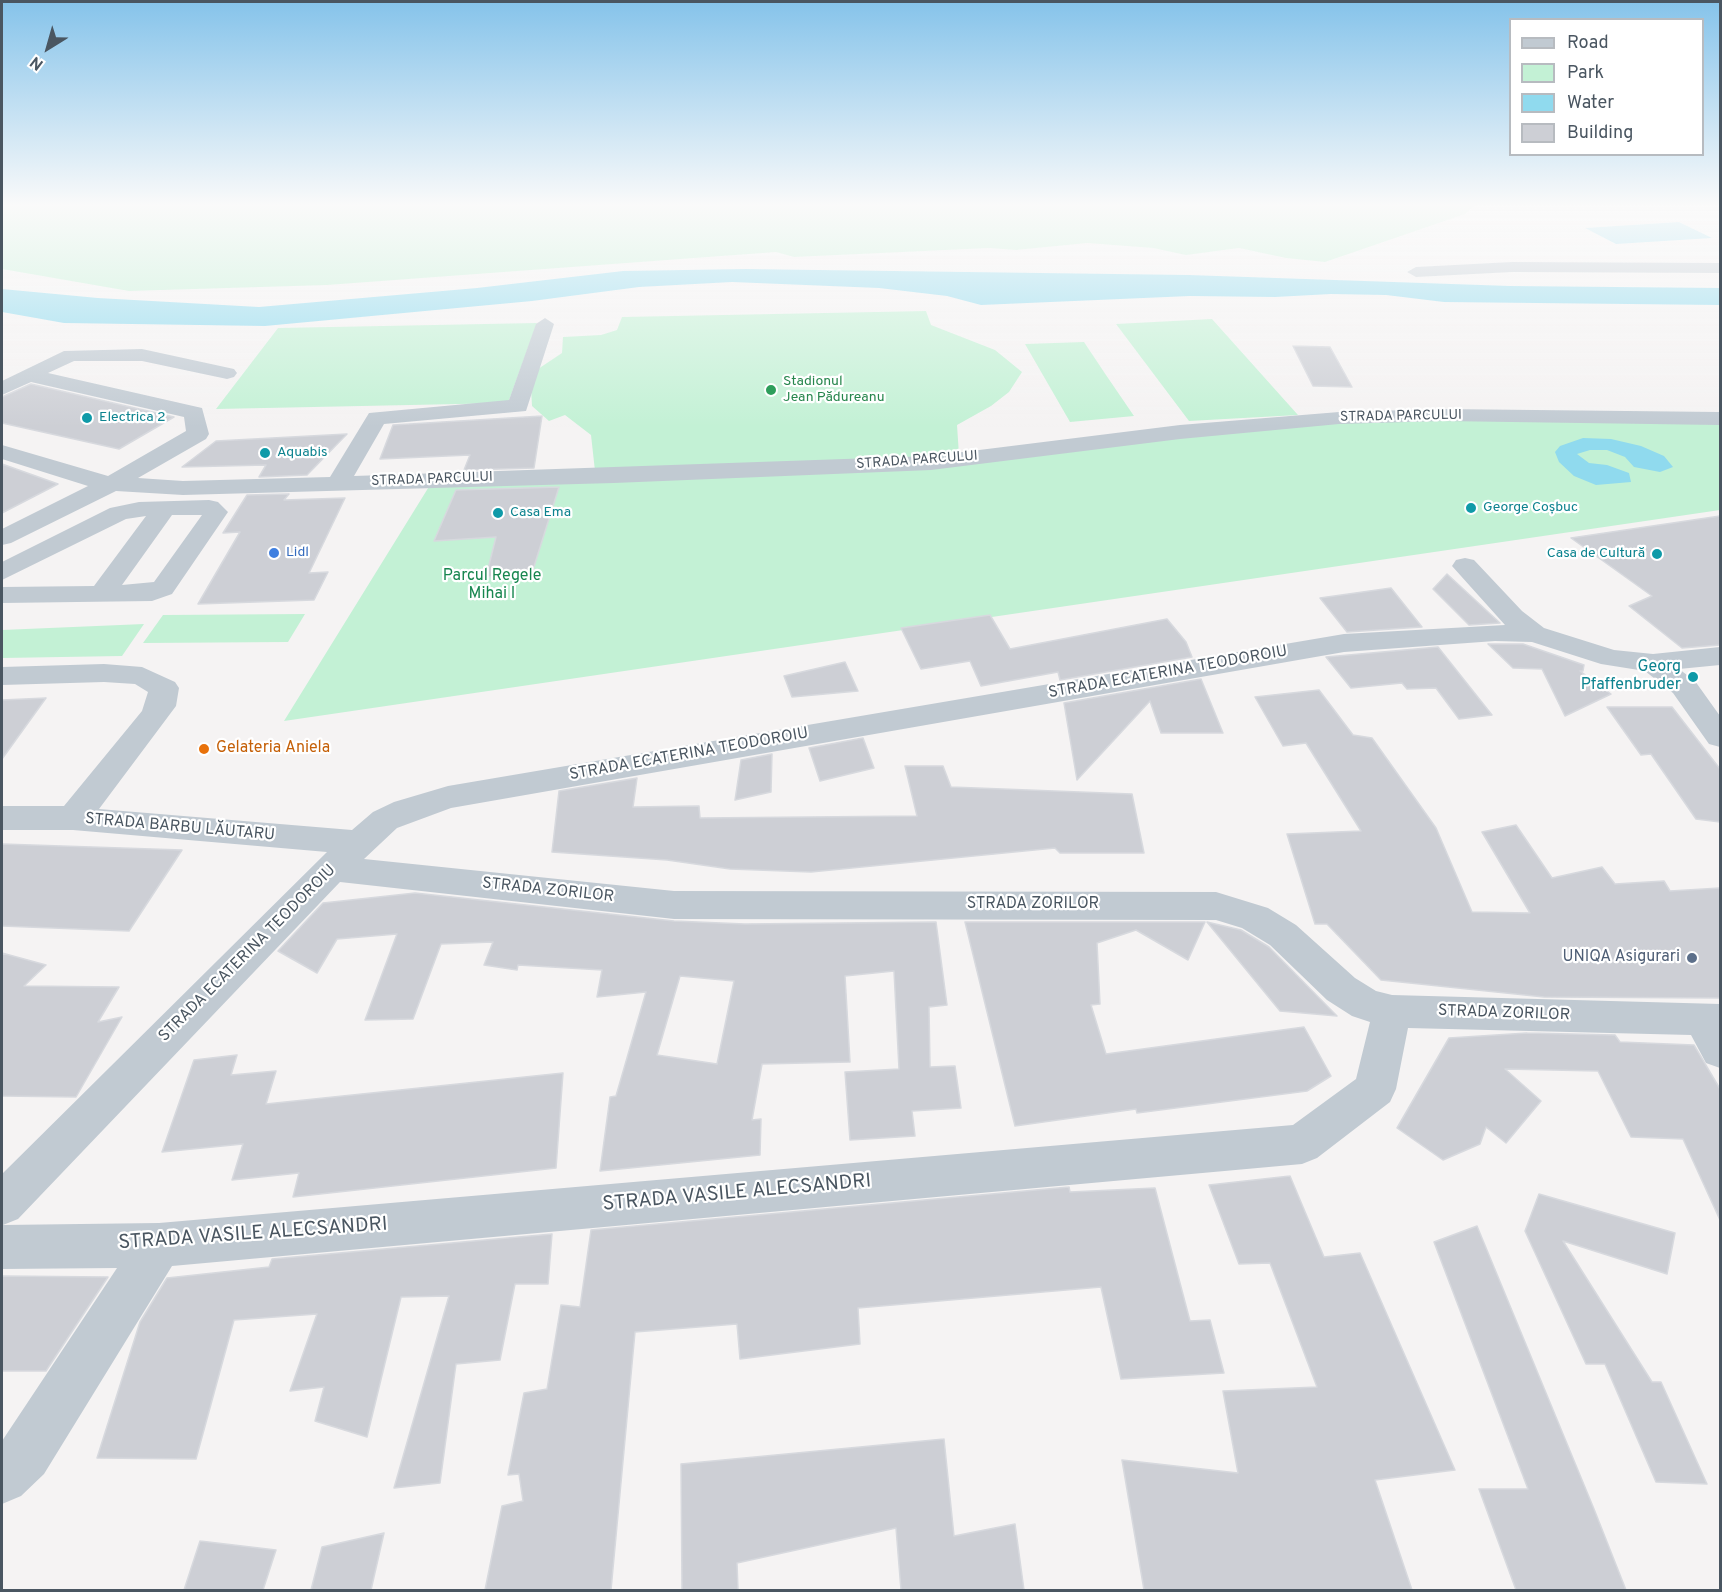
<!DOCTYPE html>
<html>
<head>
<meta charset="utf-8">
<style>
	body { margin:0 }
	#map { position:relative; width:1722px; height:1592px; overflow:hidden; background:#f5f3f3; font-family:Overpass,sans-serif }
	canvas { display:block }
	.frame { position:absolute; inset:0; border:3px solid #4a5661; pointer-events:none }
	.legend { position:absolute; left:1509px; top:18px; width:195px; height:138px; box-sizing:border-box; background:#fff; border:2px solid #b7bbc0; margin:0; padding:8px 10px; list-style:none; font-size:18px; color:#4a5661 }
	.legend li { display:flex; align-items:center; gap:12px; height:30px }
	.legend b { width:30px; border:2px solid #b7bbc0 }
	.north { position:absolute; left:18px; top:18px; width:60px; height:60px; -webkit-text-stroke:4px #fff; paint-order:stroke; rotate:217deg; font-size:16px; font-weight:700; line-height:24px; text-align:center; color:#4a5661 }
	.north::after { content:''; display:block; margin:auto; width:21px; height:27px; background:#4a5661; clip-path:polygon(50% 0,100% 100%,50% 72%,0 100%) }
</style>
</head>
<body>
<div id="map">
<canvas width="1722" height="1592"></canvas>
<div class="frame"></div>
<ul class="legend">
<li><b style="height:8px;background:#c1cad2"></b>Road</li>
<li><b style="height:16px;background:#c3f1d5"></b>Park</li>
<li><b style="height:16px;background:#90daee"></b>Water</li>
<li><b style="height:16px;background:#cdcfd5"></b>Building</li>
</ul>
<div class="north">N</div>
</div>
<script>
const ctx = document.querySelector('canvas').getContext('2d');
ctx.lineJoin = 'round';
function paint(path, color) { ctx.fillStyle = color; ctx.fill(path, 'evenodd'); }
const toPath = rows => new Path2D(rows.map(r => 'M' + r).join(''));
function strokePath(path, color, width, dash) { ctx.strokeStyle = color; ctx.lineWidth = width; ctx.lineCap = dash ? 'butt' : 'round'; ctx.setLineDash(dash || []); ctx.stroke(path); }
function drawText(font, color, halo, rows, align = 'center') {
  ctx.font = font + ' Overpass,sans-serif'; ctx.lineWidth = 4.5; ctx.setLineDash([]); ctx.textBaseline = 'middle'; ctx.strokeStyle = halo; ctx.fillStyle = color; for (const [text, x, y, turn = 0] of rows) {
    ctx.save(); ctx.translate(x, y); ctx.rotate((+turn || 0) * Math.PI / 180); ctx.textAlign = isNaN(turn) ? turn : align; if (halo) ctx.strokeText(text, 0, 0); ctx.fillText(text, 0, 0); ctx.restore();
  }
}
const green = toPath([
	[2,204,1476,204,1465,214,1325,262,1286,258,1239,248,1186,255,1153,248,1087,243,1016,250,989,248,794,257,776,252,327,285,129,291,2,269],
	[926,311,931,325,995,350,1022,372,1009,392,991,406,957,425,959,455,595,471,591,435,565,415,549,421,532,406,531,388,538,369,562,353,563,337,601,335,617,330,622,317],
	[1212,319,1298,415,1189,421,1116,324],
	[537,323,508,403,216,409,278,328],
	[1084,342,1106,375,1134,416,1070,422,1025,344],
	[1339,418,1720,423,1720,510,284,721,430,485,931,463],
	[305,614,288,642,143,643,163,615],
	[144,624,122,656,2,658,2,630]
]);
const water = toPath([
	[1679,222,1712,238,1616,244,1585,228],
	[745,269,1189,275,1510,286,1720,288,1720,305,1444,302,1386,295,1331,294,1275,297,1190,296,981,305,947,296,879,288,732,282,639,287,532,301,265,326,64,323,2,312,2,289,98,298,259,307,477,288,623,271],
	[1583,438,1611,439,1641,446,1664,456,1673,467,1660,472,1634,467,1625,457,1607,450,1590,450,1577,454,1589,463,1607,465,1629,473,1631,482,1596,485,1574,476,1559,462,1555,452,1560,446]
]);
const building = toPath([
	[1293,346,1330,347,1352,387,1313,386,1293,346],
	[31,384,174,417,119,449,2,423,2,397,31,384],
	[542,416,534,468,464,470,470,455,380,459,393,425,542,416],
	[347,434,307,475,259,477,266,465,182,467,216,441,347,434],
	[2,464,58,484,2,513,2,464],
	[559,487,531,576,486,577,496,537,434,541,456,490,559,487],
	[289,494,284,500,345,498,309,573,328,572,314,600,198,604,240,532,223,533,247,495,289,494],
	[1720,516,1720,645,1682,648,1629,606,1652,596,1571,538,1720,516],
	[1447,574,1500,623,1469,625,1433,589,1447,574],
	[1391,588,1422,627,1347,632,1320,598,1391,588],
	[990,615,1010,649,1167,619,1186,642,1192,657,1060,680,1058,672,981,686,970,661,921,669,901,628,990,615],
	[1488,644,1523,644,1584,665,1583,671,1580,671,1611,694,1565,716,1542,669,1513,668,1488,644],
	[1438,647,1492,715,1459,719,1436,688,1407,689,1402,683,1351,688,1326,657,1438,647],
	[845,662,858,691,792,697,784,676,845,662],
	[1201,679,1223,733,1161,733,1150,701,1077,780,1064,703,1201,679],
	[1319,690,1353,735,1372,738,1436,828,1472,912,1530,913,1482,832,1516,825,1552,878,1602,867,1615,884,1664,881,1670,891,1720,888,1720,998,1544,997,1381,980,1327,924,1315,924,1287,834,1361,831,1306,743,1283,746,1255,697,1319,690],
	[46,698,2,759,2,700,46,698],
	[1607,707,1672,707,1720,769,1720,822,1696,819,1651,754,1641,755,1607,707],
	[863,738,874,768,820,781,809,748,863,738],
	[772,754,771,792,735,800,741,760,772,754],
	[905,766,943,766,951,787,1132,794,1144,853,1060,853,1055,848,811,872,730,869,667,860,552,852,559,791,637,778,633,807,699,806,700,818,917,816,905,766],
	[2,844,182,850,129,931,2,926,2,844],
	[415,893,674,921,745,924,936,922,947,1005,929,1007,930,1067,955,1066,961,1108,912,1111,915,1136,850,1140,845,1072,899,1069,894,971,845,976,850,1062,762,1064,752,1120,761,1119,760,1155,600,1171,610,1097,616,1096,646,992,597,997,602,970,518,965,517,970,484,965,493,942,441,944,413,1019,365,1020,397,934,337,939,317,973,278,951,323,903,415,893],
	[680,976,734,981,717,1064,657,1055,680,976],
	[965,922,1205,922,1188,960,1136,930,1097,943,1100,1004,1091,1005,1106,1054,1304,1027,1331,1076,1307,1091,1137,1113,1136,1109,1015,1126,965,922],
	[1207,922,1241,930,1269,947,1337,1016,1280,1011,1207,922],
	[2,953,46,965,24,986,119,987,98,1022,122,1017,76,1097,2,1096,2,953],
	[1527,1033,1615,1035,1620,1042,1694,1045,1720,1089,1720,1220,1683,1139,1631,1137,1598,1071,1505,1069,1541,1101,1506,1143,1486,1127,1480,1144,1443,1160,1397,1128,1449,1038,1527,1033],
	[237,1055,231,1075,276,1071,266,1104,563,1073,556,1168,293,1197,299,1173,232,1180,243,1144,162,1152,194,1060,237,1055],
	[1290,1176,1324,1257,1360,1253,1455,1470,1375,1480,1412,1590,1144,1590,1122,1460,1238,1473,1223,1391,1317,1387,1270,1263,1239,1264,1209,1185,1290,1176],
	[1069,1187,1070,1192,1155,1188,1190,1321,1210,1320,1224,1373,1121,1379,1101,1287,858,1308,860,1344,740,1359,737,1324,635,1332,611,1590,485,1590,502,1506,523,1501,519,1474,508,1475,524,1393,547,1389,561,1305,580,1307,591,1230,1069,1187],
	[1539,1194,1675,1233,1667,1274,1563,1241,1652,1382,1661,1382,1707,1484,1656,1482,1605,1364,1586,1364,1525,1231,1539,1194],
	[1477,1226,1594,1509,1626,1590,1516,1590,1479,1489,1528,1489,1434,1242,1477,1226],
	[552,1234,548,1284,515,1284,500,1360,456,1364,440,1483,394,1488,449,1296,401,1297,367,1437,315,1421,324,1387,290,1391,317,1314,234,1320,196,1459,97,1458,140,1322,167,1278,269,1267,272,1259,552,1234],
	[2,1276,108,1277,46,1371,2,1371,2,1276],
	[944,1439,954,1536,1015,1524,1024,1590,901,1590,896,1528,737,1563,738,1590,682,1590,681,1464,944,1439],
	[384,1533,371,1590,311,1590,322,1547,384,1533],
	[200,1541,276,1550,263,1590,184,1590,200,1541]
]);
const minor = toPath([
	[1512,262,1720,263,1720,273,1512,272,1416,277,1407,272,1416,267,1512,262],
	[545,318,554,324,526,411,384,424,354,476,931,456,1180,425,1339,412,1442,409,1720,412,1720,425,1442,421,1339,424,1180,439,931,470,614,483,183,495,116,491,11,543,2,545,2,529,88,486,2,459,2,445,108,476,186,431,184,417,31,382,2,395,2,381,64,351,142,349,234,369,237,373,234,377,227,379,142,361,74,361,48,373,202,408,209,434,206,439,138,478,183,481,330,477,369,413,509,400,536,324,545,318],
	[209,500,218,502,228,512,172,594,152,601,2,603,2,587,94,586,146,516,126,519,2,580,2,562,110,508,139,502,209,500],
	[172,515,202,515,154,582,122,585,172,515],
	[1465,558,1474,560,1522,611,1544,628,1614,650,1653,654,1720,647,1720,665,1679,669,1695,681,1720,716,1720,747,1709,744,1673,693,1645,671,1601,664,1532,642,1495,641,1344,652,451,808,397,828,364,859,674,891,1216,892,1268,908,1296,925,1355,978,1376,991,1392,995,1720,1004,1720,1068,1706,1063,1691,1035,1408,1028,1396,1089,1390,1102,1317,1158,1302,1164,172,1266,44,1474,21,1496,2,1504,2,1441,117,1268,2,1269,2,1174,327,852,73,830,2,830,2,806,64,806,142,711,148,692,135,684,104,682,2,685,2,667,104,664,142,667,175,682,179,688,176,706,99,809,352,830,373,812,394,802,448,786,1344,634,1505,625,1452,566,1456,560,1465,558],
	[340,882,674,919,1216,920,1242,928,1270,945,1327,1000,1352,1016,1370,1022,1356,1079,1293,1125,159,1223,3,1225,18,1219,340,882]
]);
const markers = [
	[771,390,6,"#2e9e5b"],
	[87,418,6,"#0f9aa8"],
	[265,453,6,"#0f9aa8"],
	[1471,508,6,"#0f9aa8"],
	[498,513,6,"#0f9aa8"],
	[274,553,6,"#3f7fe0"],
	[1657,554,6,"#0f9aa8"],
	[1693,677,6,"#0f9aa8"],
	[204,749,6,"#e8710a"],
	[1692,958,6,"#5c6f8a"]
];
const farLeisurenames = [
	["Stadionul",783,382],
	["Jean Pădureanu",783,398]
];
const farStreetnames = [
	["STRADA PARCULUI",1401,417,-1],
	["STRADA PARCULUI",917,461,-4],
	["STRADA PARCULUI",432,480,-2]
];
const farCulturenames = [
	["Electrica 2",99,418],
	["Aquabis",277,453],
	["George Coșbuc",1483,508],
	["Casa Ema",510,513],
	["Casa de Cultură",1645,554,"right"]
];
const farShopnames = [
	["Lidl",286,553]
];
const parkNames = [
	["Parcul Regele",492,577],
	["Mihai I",492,595]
];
const cultureNames = [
	["Georg",1681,668],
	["Pfaffenbruder",1681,686]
];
const streetNames = [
	["STRADA ECATERINA TEODOROIU",1168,673,-10],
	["STRADA ECATERINA TEODOROIU",689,755,-10],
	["STRADA BARBU LĂUTARU",180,828,5],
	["STRADA ZORILOR",548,891,6],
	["STRADA ZORILOR",1033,905],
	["STRADA ECATERINA TEODOROIU",248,954,-45],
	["STRADA ZORILOR",1504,1014,2]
];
const foodNames = [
	["Gelateria Aniela",216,749]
];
const serviceNames = [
	["UNIQA Asigurari",1680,958]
];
const nearStreetnames = [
	["STRADA VASILE ALECSANDRI",737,1194,-5],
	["STRADA VASILE ALECSANDRI",253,1235,-4]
];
paint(green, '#c3f1d5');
paint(water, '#90daee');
paint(building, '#cdcfd5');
strokePath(building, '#d7d9de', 1.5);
paint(minor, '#c1cad2');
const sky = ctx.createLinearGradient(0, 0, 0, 427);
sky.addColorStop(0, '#85c3ea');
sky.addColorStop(0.48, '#fafafa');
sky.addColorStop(1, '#fafafa00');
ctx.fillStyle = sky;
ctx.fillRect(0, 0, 1722, 427);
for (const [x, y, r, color] of markers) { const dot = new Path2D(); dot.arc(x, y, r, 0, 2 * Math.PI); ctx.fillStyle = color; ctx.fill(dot); strokePath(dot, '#fff', 2); }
drawText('14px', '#27864d', '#fff', farLeisurenames, 'left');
drawText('14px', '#4a5661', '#fff', farStreetnames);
drawText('14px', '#0d838f', '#fff', farCulturenames, 'left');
drawText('14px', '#366cbe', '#fff', farShopnames, 'left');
drawText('16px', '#17864f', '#fff', parkNames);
drawText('16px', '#0d838f', '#fff', cultureNames, 'right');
drawText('16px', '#4a5661', '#fff', streetNames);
drawText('16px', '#c56008', '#fff', foodNames, 'left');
drawText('16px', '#4e5e75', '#fff', serviceNames, 'right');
drawText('20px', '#4a5661', '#fff', nearStreetnames);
</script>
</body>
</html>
